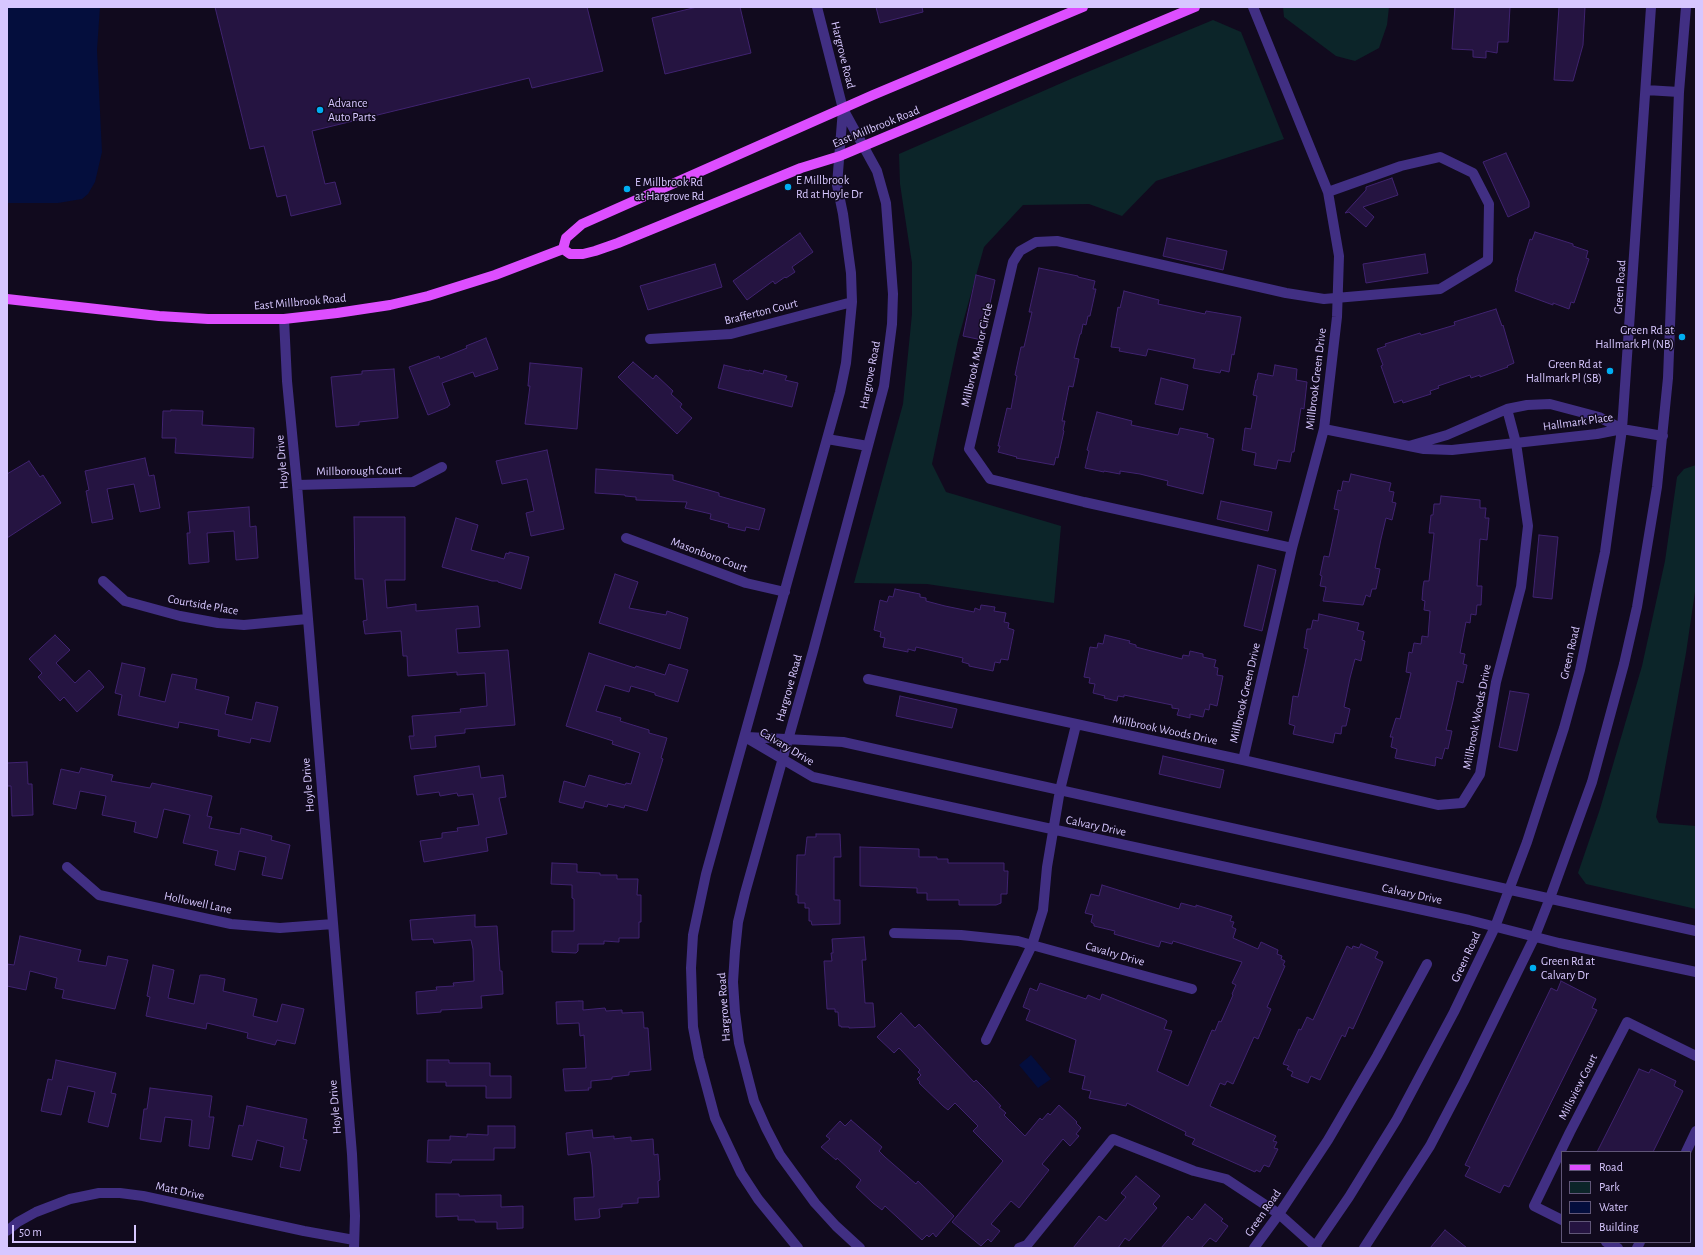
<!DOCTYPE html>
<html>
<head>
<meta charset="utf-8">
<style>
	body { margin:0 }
	#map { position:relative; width:1703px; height:1255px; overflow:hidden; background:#110a1e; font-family:"Alegreya Sans",sans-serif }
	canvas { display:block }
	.frame { position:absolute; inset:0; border:8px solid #d7c7ff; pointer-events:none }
	.legend { position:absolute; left:1561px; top:1151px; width:130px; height:92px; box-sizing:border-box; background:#110a1e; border:1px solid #605678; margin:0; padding:5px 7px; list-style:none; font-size:12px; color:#d7c7ff }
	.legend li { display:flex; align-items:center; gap:8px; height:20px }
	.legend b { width:20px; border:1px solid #605678 }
	.scale { position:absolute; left:12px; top:1225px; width:124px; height:18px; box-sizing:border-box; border:2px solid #d7c7ff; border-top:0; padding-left:5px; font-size:12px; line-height:14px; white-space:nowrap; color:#d7c7ff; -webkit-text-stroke:3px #110a1e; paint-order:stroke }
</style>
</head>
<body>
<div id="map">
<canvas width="1703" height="1255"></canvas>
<div class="frame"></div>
<ul class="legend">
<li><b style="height:5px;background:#dd4eff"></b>Road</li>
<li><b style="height:11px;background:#0c2529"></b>Park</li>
<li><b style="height:11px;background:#040e3d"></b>Water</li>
<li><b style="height:11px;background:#251441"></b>Building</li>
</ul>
<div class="scale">50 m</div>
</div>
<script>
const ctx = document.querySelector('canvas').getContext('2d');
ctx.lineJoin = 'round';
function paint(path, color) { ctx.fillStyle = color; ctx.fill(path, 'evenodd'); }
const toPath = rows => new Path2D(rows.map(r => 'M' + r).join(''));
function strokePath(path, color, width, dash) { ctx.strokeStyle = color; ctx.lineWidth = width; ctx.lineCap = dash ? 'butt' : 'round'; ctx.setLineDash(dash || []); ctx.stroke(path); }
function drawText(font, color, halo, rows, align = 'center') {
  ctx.font = font + ' "Alegreya Sans",sans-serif'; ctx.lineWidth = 3; ctx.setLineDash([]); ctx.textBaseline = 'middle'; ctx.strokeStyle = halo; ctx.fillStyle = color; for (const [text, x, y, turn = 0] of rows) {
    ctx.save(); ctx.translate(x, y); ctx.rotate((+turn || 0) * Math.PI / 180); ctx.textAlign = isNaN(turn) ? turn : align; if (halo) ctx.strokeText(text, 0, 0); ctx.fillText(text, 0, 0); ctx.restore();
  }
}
const green = toPath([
	[1283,7,1389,7,1387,25,1379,48,1355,61,1336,56,1284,17],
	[1213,20,1241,32,1284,139,1156,181,1122,216,1089,204,1023,205,984,247,958,340,932,464,946,492,1061,526,1054,603,927,584,854,583,903,404,912,314,912,263,900,184,899,154,1073,78],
	[1696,465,1696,585,1686,653,1656,817,1659,823,1696,826,1696,909,1586,884,1578,873,1600,809,1642,666,1665,561,1677,477,1684,469]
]);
const water = toPath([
	[7,7,100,7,97,50,102,152,95,182,88,194,82,199,58,203,7,203],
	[1031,1055,1051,1079,1038,1088,1019,1065]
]);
const building = toPath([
	[215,7,587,7,603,71,532,88,529,78,312,131,325,184,335,182,341,204,291,216,286,195,277,197,264,146,250,149,215,7],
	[697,7,740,7,751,53,665,74,652,18,697,7],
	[876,7,922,7,923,12,880,23,876,7],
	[1455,7,1510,7,1508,42,1498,42,1497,53,1486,51,1486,58,1473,57,1473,50,1452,49,1455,7],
	[1559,7,1585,7,1583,45,1573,81,1554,80,1559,7],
	[1506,153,1529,202,1529,207,1508,217,1483,162,1506,153],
	[1392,178,1398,195,1363,207,1374,217,1366,227,1349,212,1345,213,1366,190,1366,187,1392,178],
	[1535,232,1573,244,1573,246,1588,251,1586,258,1589,259,1574,303,1571,302,1569,309,1553,303,1553,305,1515,291,1518,280,1517,280,1530,239,1532,240,1535,232],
	[800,233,813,252,792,267,795,272,786,278,785,277,775,284,773,281,747,300,733,281,800,233],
	[1167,238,1227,251,1223,270,1163,256,1167,238],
	[1425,254,1428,273,1366,283,1363,264,1425,254],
	[715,264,722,287,648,310,640,286,715,264],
	[1039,268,1078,276,1078,277,1095,281,1093,289,1096,289,1090,316,1088,316,1086,325,1083,324,1081,334,1080,334,1074,358,1079,359,1073,387,1069,386,1062,421,1065,421,1063,430,1064,431,1058,458,1056,457,1054,465,1016,458,1017,457,998,452,1000,446,998,446,1007,408,1011,409,1017,376,1015,375,1021,347,1024,347,1032,312,1029,312,1039,268],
	[976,275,995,280,982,340,963,336,976,275],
	[1124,291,1159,300,1158,304,1177,308,1205,314,1206,311,1241,317,1234,355,1232,354,1229,372,1221,370,1220,373,1193,368,1195,359,1167,353,1148,349,1146,356,1119,351,1120,348,1111,347,1118,307,1120,308,1124,291],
	[1496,309,1502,326,1503,325,1514,363,1507,366,1508,367,1480,377,1480,375,1471,378,1470,375,1438,386,1439,388,1430,391,1431,394,1403,403,1402,400,1394,403,1381,366,1383,365,1377,349,1386,346,1385,344,1420,333,1421,335,1455,325,1454,322,1496,309],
	[486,338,498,369,475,377,473,372,442,383,450,405,448,406,448,407,428,415,409,367,439,356,440,359,467,348,466,346,486,338],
	[633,362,653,379,656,375,673,391,671,394,682,404,680,407,692,418,677,434,618,377,633,362],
	[530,363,582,368,577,429,525,424,530,386,528,386,530,363],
	[724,365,749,371,749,370,763,374,764,370,787,376,785,380,798,383,792,407,718,388,724,365],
	[1275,365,1297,369,1296,380,1307,382,1304,409,1301,408,1294,452,1292,452,1290,462,1278,460,1276,469,1254,465,1256,453,1242,450,1245,428,1251,429,1257,396,1253,395,1256,380,1257,380,1258,373,1273,376,1275,365],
	[394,369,398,418,359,422,359,425,336,427,331,377,362,374,362,371,394,369],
	[1161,378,1188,385,1183,410,1155,404,1161,378],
	[171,410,203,411,202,425,254,428,253,458,175,453,176,438,162,438,163,411,171,411,171,410],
	[1097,412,1132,421,1131,425,1178,435,1180,428,1208,434,1207,437,1214,439,1203,494,1167,485,1168,481,1140,474,1120,471,1120,474,1104,471,1104,472,1085,468,1089,451,1087,450,1097,412],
	[547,450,564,529,531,536,526,513,534,511,527,479,502,484,496,461,547,450],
	[145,458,149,476,154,475,160,508,140,512,134,484,107,489,113,519,92,523,86,491,89,490,85,471,145,458],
	[29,461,40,477,43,475,61,503,7,538,7,474,29,461],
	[596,469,673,475,673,480,719,493,719,496,765,509,759,530,746,527,745,531,728,527,729,524,710,519,711,514,685,508,687,502,636,500,636,497,625,496,625,495,595,493,596,469],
	[1351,474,1391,483,1389,491,1394,492,1392,502,1396,503,1392,520,1386,518,1381,539,1375,568,1380,569,1376,589,1372,589,1370,597,1366,595,1363,605,1323,601,1326,587,1320,586,1322,576,1320,575,1324,556,1329,557,1339,510,1334,509,1338,490,1341,491,1343,481,1349,482,1351,474],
	[1441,496,1480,500,1480,508,1486,508,1485,518,1489,518,1487,540,1480,539,1477,586,1482,586,1481,605,1477,605,1476,615,1471,614,1470,623,1466,622,1460,653,1465,654,1463,664,1467,665,1463,683,1457,681,1453,701,1446,730,1452,731,1448,749,1445,748,1442,759,1436,757,1435,766,1395,758,1397,749,1391,747,1393,737,1390,737,1396,718,1400,719,1411,673,1406,672,1409,652,1412,653,1414,643,1421,644,1422,636,1428,637,1430,611,1424,610,1425,601,1422,600,1423,587,1424,581,1429,581,1434,533,1429,533,1431,515,1433,515,1434,504,1440,504,1441,496],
	[1221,501,1272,512,1268,531,1217,519,1221,501],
	[249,507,250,527,256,526,258,558,236,560,234,531,207,533,209,562,189,564,187,533,190,533,188,512,249,507],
	[354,517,405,517,405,580,385,580,387,608,416,604,416,611,478,606,480,627,456,629,458,653,508,650,515,725,465,729,465,733,435,736,436,747,411,749,409,736,414,736,412,716,461,712,460,709,487,706,485,673,457,675,457,672,408,676,407,656,403,656,401,631,365,634,363,621,367,620,363,579,355,579,354,517],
	[456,518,478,525,471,550,504,559,506,553,509,554,509,552,529,557,521,589,498,582,498,581,492,581,442,567,456,518],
	[1539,535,1558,537,1552,599,1533,597,1539,535],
	[1258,565,1276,570,1262,631,1244,626,1258,565],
	[615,574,638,582,629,608,666,615,667,611,688,618,680,649,599,623,615,574],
	[895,589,920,594,920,597,926,598,926,601,945,606,974,612,975,608,980,610,981,605,995,607,994,611,1006,613,1004,622,1009,623,1008,628,1014,630,1008,660,1001,659,1000,663,995,662,993,671,969,666,969,664,962,662,963,658,916,647,915,651,908,649,908,652,883,647,885,638,880,637,881,632,874,630,880,600,887,602,889,596,893,597,895,589],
	[1319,614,1359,623,1357,630,1364,632,1362,640,1365,641,1361,661,1355,659,1350,678,1344,707,1350,709,1346,726,1342,726,1341,734,1335,733,1333,743,1293,734,1295,726,1289,724,1293,696,1298,697,1308,649,1304,648,1307,629,1311,629,1313,620,1318,621,1319,614],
	[55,635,70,650,56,663,75,683,89,670,104,687,77,712,64,697,60,701,38,677,42,673,29,659,55,635],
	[1105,635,1130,641,1129,643,1136,645,1136,647,1182,659,1183,655,1189,656,1190,651,1203,654,1203,657,1216,660,1214,667,1218,668,1217,675,1223,676,1217,706,1210,704,1209,710,1205,709,1203,717,1190,714,1190,718,1177,715,1179,709,1172,708,1172,705,1124,695,1124,697,1118,696,1117,701,1104,698,1105,696,1093,693,1095,684,1089,683,1090,678,1084,677,1090,647,1097,648,1098,643,1103,644,1105,635],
	[589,653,635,668,636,666,665,675,669,664,688,670,678,702,655,695,655,693,631,686,629,692,605,685,596,711,621,718,620,721,649,730,649,733,667,738,661,758,663,759,647,811,625,805,624,808,608,804,607,807,585,801,583,808,581,808,559,802,564,781,585,787,589,775,625,785,626,783,631,784,640,753,612,744,613,741,566,726,589,653],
	[122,663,145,668,139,696,165,702,172,674,197,679,195,689,229,697,225,714,252,720,256,702,278,707,270,742,251,738,250,743,218,736,219,730,179,722,178,728,118,715,122,695,115,693,122,663],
	[1510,691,1529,694,1517,751,1499,747,1510,691],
	[900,696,957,709,952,728,896,716,900,696],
	[1163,756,1224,770,1220,788,1159,774,1163,756],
	[27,762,28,784,32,784,33,815,12,816,11,786,7,786,7,763,27,762],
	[479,766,481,778,503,775,506,797,499,798,507,834,486,838,488,851,424,862,420,841,442,838,442,833,458,831,457,828,479,825,473,794,458,796,457,793,440,796,439,792,417,795,414,776,479,766],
	[81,768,113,775,111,781,150,788,152,783,212,796,207,816,212,817,209,828,240,834,241,828,272,836,271,840,290,845,282,879,262,875,266,857,239,851,235,870,215,865,218,851,183,843,190,815,164,809,157,838,134,832,136,822,102,815,106,796,80,791,76,809,53,804,61,769,79,773,81,768],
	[816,834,840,834,841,857,834,857,834,900,840,900,840,924,812,925,811,921,809,921,809,908,805,908,805,903,798,903,798,895,796,895,797,855,805,855,807,837,816,837,816,834],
	[860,847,919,849,919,857,937,857,937,859,948,859,948,863,1004,863,1004,871,1008,871,1007,894,1001,894,1001,903,996,905,959,905,959,900,927,900,927,893,917,893,917,888,860,886,860,847],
	[552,863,577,864,577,872,600,873,600,875,617,875,617,879,638,879,637,895,641,895,641,922,639,922,639,938,619,938,619,942,604,941,604,944,578,944,578,951,576,953,552,952,552,931,574,931,574,899,572,898,572,885,551,884,552,863],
	[1102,885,1179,909,1181,903,1196,907,1196,905,1232,916,1230,921,1234,922,1232,927,1236,929,1233,938,1258,949,1261,942,1278,950,1277,954,1282,956,1281,959,1285,961,1283,965,1285,966,1267,1007,1271,1009,1258,1039,1254,1037,1233,1084,1227,1081,1225,1085,1220,1083,1210,1106,1276,1136,1273,1141,1277,1142,1274,1148,1278,1149,1269,1167,1264,1165,1260,1172,1256,1170,1255,1172,1192,1144,1195,1139,1185,1135,1186,1132,1127,1103,1126,1106,1089,1098,1091,1091,1082,1089,1085,1076,1069,1072,1076,1040,1026,1020,1030,1010,1023,1007,1030,988,1037,991,1040,983,1086,999,1088,995,1100,1000,1102,994,1164,1019,1167,1021,1164,1029,1172,1031,1157,1071,1188,1086,1212,1030,1215,1031,1219,1021,1221,1022,1233,995,1232,994,1236,985,1232,983,1242,962,1173,941,1172,944,1161,941,1159,947,1114,934,1115,931,1094,926,1094,924,1091,922,1093,915,1085,913,1091,894,1099,896,1102,885],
	[475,915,475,927,497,926,500,971,502,971,503,994,481,996,482,1008,441,1010,441,1012,417,1014,416,992,437,990,436,987,454,986,453,983,474,981,473,949,471,940,434,943,433,939,412,940,410,920,475,915],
	[20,936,81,950,78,961,106,966,108,956,128,960,115,1009,62,998,64,990,55,988,57,978,30,971,26,990,7,986,7,964,14,965,20,936],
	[864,937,866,960,862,960,865,1003,873,1003,875,1027,849,1028,849,1027,841,1027,841,1026,839,1026,838,1012,835,1012,835,1009,827,1009,824,961,832,961,831,953,833,953,832,939,864,937],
	[1361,944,1378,952,1375,958,1383,962,1353,1029,1349,1027,1345,1037,1342,1035,1320,1080,1311,1076,1308,1083,1291,1076,1293,1072,1287,1069,1289,1066,1283,1064,1299,1029,1301,1030,1307,1017,1313,1020,1347,946,1352,949,1353,946,1359,948,1361,944],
	[153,965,174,970,168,998,194,1004,200,975,207,975,225,979,223,991,257,999,253,1016,277,1022,282,1004,304,1009,295,1044,277,1040,275,1045,247,1038,248,1033,207,1023,206,1029,146,1016,150,997,147,996,153,965],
	[1561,981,1596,999,1592,1008,1597,1010,1509,1187,1504,1185,1500,1193,1465,1176,1470,1167,1465,1165,1551,988,1557,991,1561,981],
	[579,1001,583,1001,583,1010,605,1008,606,1011,622,1010,622,1013,643,1012,644,1028,648,1028,651,1070,629,1072,629,1075,612,1077,612,1079,591,1081,591,1088,588,1088,589,1090,565,1091,563,1069,586,1068,584,1035,580,1036,579,1023,557,1024,556,1002,579,1001],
	[901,1013,915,1028,919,1024,974,1082,976,1080,985,1089,1001,1106,999,1107,1006,1113,1004,1115,1025,1136,1040,1118,1042,1120,1048,1113,1050,1115,1059,1105,1077,1122,1076,1123,1081,1128,1076,1134,1079,1136,1070,1146,1063,1139,1042,1164,1049,1170,1019,1208,1011,1201,991,1224,1000,1231,991,1242,988,1239,981,1246,952,1222,1003,1161,973,1131,978,1126,955,1103,948,1110,943,1106,919,1083,920,1082,917,1079,921,1075,918,1072,920,1070,899,1048,894,1053,877,1037,901,1013],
	[56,1060,116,1073,111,1093,116,1094,108,1127,88,1122,95,1092,68,1086,61,1115,41,1111,48,1079,52,1080,56,1060],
	[427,1060,449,1060,449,1063,490,1063,490,1076,511,1076,511,1098,486,1098,486,1086,446,1086,446,1082,427,1082,427,1060],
	[1639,1069,1649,1073,1651,1069,1676,1081,1674,1086,1683,1091,1653,1152,1597,1152,1639,1069],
	[150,1088,212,1096,209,1117,214,1117,209,1149,189,1146,192,1120,165,1117,161,1142,140,1139,144,1109,147,1109,150,1088],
	[247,1106,307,1119,303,1139,307,1140,300,1171,280,1167,284,1147,257,1140,252,1160,232,1156,239,1125,243,1126,247,1106],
	[851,1120,882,1147,879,1151,885,1157,916,1184,918,1181,954,1216,936,1237,933,1233,929,1237,927,1235,922,1240,885,1206,882,1210,873,1203,856,1187,861,1180,837,1158,836,1160,821,1147,830,1139,826,1136,840,1121,845,1126,851,1120],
	[488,1126,515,1126,515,1148,494,1148,494,1160,452,1160,451,1163,427,1162,428,1140,450,1140,450,1136,467,1137,467,1134,488,1135,488,1126],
	[592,1130,593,1138,614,1136,614,1139,631,1137,631,1141,653,1139,654,1155,658,1154,660,1180,658,1181,659,1197,638,1198,638,1203,622,1204,622,1207,599,1209,600,1217,598,1218,575,1220,574,1198,594,1197,592,1165,590,1152,568,1155,566,1133,592,1130],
	[1136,1176,1160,1196,1153,1204,1157,1208,1129,1241,1125,1238,1118,1248,1073,1248,1099,1216,1106,1221,1126,1197,1121,1193,1136,1176],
	[436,1194,459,1194,459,1196,501,1195,501,1207,523,1206,523,1228,497,1229,497,1222,475,1222,475,1220,458,1220,458,1216,436,1217,436,1194],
	[1205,1204,1223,1219,1221,1221,1228,1226,1216,1242,1210,1238,1201,1248,1161,1248,1188,1216,1192,1220,1205,1204],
	[1445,1230,1467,1248,1430,1248,1445,1230]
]);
const minor = toPath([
	[817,7,843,109,877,171,886,203,893,294,892,324,884,386,813,651,745,893,738,922,735,951,733,982,735,1012,739,1043,754,1101,766,1128,780,1155,815,1203,836,1226,860,1248],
	[1646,90,1679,92],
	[284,319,287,381,297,485,352,1154,355,1216,354,1248],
	[650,339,731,334,852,302],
	[1324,429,1424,449,1452,450,1597,434,1622,429],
	[827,439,868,446],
	[1409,446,1447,435,1507,409,1527,405,1550,404,1599,417,1622,429,1663,436],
	[297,485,413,482,442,467],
	[626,538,746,583,785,592],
	[1292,548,1084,502,990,479,969,449,1013,262,1020,251,1036,242,1057,241,1286,293,1324,299,1440,289,1488,260,1489,204,1473,173,1440,157,1401,166,1328,192],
	[103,581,125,601,180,616,218,623,244,625,307,619],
	[868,679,1243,760,1438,805,1462,803,1480,774,1496,682,1521,587,1528,526,1516,443,1507,409],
	[745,737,813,777,1469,920,1559,943,1696,972],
	[747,737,843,742,1696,931],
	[1243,760,1292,548,1324,429,1337,317,1339,256,1328,192,1253,7],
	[67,867,99,895,231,924,280,928,333,924],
	[894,933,961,935,1018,941,1032,945,1043,910,1047,867,1060,790,1076,725],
	[986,1040,1032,945,1192,989],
	[1686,1152,1696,1131],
	[1562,1220,1534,1206,1570,1132,1627,1022,1696,1056],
	[7,1231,18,1222,36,1212,70,1199,99,1193,120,1193,143,1196,304,1231,354,1240],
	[1606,1242,1618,1248],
	[798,1248,758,1199,741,1173,715,1118,699,1058,693,1027,691,968,693,935,706,874,840,392,846,363,852,302,851,273,843,214,837,185,843,109],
	[1019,1248,1027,1245,1113,1139,1194,1171,1226,1179,1279,1214,1317,1248],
	[1254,1248,1279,1214,1328,1140,1377,1056,1427,964],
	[1314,1248,1349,1197,1397,1119,1454,1012,1495,927,1527,842,1564,728,1580,670,1605,552,1622,429,1651,7],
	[1364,1248,1430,1146,1464,1081,1535,936,1550,898,1592,782,1624,664,1637,607,1657,487,1668,378,1679,92,1686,7],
	[1637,1248,1640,1242]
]);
const major = toPath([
	[563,249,570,254,583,254,595,251,618,243,801,168,840,156,1195,7],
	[563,249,566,238,582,224,873,95,1083,7],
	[7,299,159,316,208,319,284,319,337,313,390,305,428,296,495,275,563,249]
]);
const markers = [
	[320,110,4,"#00aef2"],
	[788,187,4,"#00aef2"],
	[627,189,4,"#00aef2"],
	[1682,337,4,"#00aef2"],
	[1610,371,4,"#00aef2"],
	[1533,968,4,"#00aef2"]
];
const streetNames = [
	["Hargrove Road",843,55,76],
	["East Millbrook Road",876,127,-22],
	["Green Road",1620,287,-86],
	["East Millbrook Road",300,302,-5],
	["Brafferton Court",761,312,-14],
	["Millbrook Manor Circle",977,355,-77],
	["Hargrove Road",870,375,-79],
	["Millbrook Green Drive",1316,379,-83],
	["Hallmark Place",1578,422,-8],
	["Hoyle Drive",282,462,-95],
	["Millborough Court",359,471,-1],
	["Masonboro Court",709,555,20],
	["Courtside Place",203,605,10],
	["Green Road",1570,653,-77],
	["Hargrove Road",789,688,-74],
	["Millbrook Green Drive",1245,693,-77],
	["Millbrook Woods Drive",1477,717,-79],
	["Millbrook Woods Drive",1165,730,12],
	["Calvary Drive",787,747,31],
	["Hoyle Drive",308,785,-95],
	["Calvary Drive",1096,826,12],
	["Calvary Drive",1412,894,12],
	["Hollowell Lane",198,903,12],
	["Cavalry Drive",1115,954,16],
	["Green Road",1466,957,-65],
	["Hargrove Road",724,1007,-94],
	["Millsview Court",1578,1087,-63],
	["Hoyle Drive",335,1107,-95],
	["Matt Drive",180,1191,12],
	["Green Road",1263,1213,-55]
];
const poiNames = [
	["Advance",328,103],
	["Auto Parts",328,117],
	["E Millbrook",796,180],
	["Rd at Hoyle Dr",796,194],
	["E Millbrook Rd",635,182],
	["at Hargrove Rd",635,196],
	["Green Rd at",1674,330,"right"],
	["Hallmark Pl (NB)",1674,344,"right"],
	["Green Rd at",1602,364,"right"],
	["Hallmark Pl (SB)",1602,378,"right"],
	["Green Rd at",1541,961],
	["Calvary Dr",1541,975]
];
paint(green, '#0c2529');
paint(water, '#040e3d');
paint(building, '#251441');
strokePath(building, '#402370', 1);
strokePath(minor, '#412f83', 10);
strokePath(major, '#dd4eff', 10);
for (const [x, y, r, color] of markers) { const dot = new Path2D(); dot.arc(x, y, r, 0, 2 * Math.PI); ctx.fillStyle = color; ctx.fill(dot); strokePath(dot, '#110a1e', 1.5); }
drawText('12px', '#d7c7ff', '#110a1e', streetNames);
drawText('12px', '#d7c7ff', '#110a1e', poiNames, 'left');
</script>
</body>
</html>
